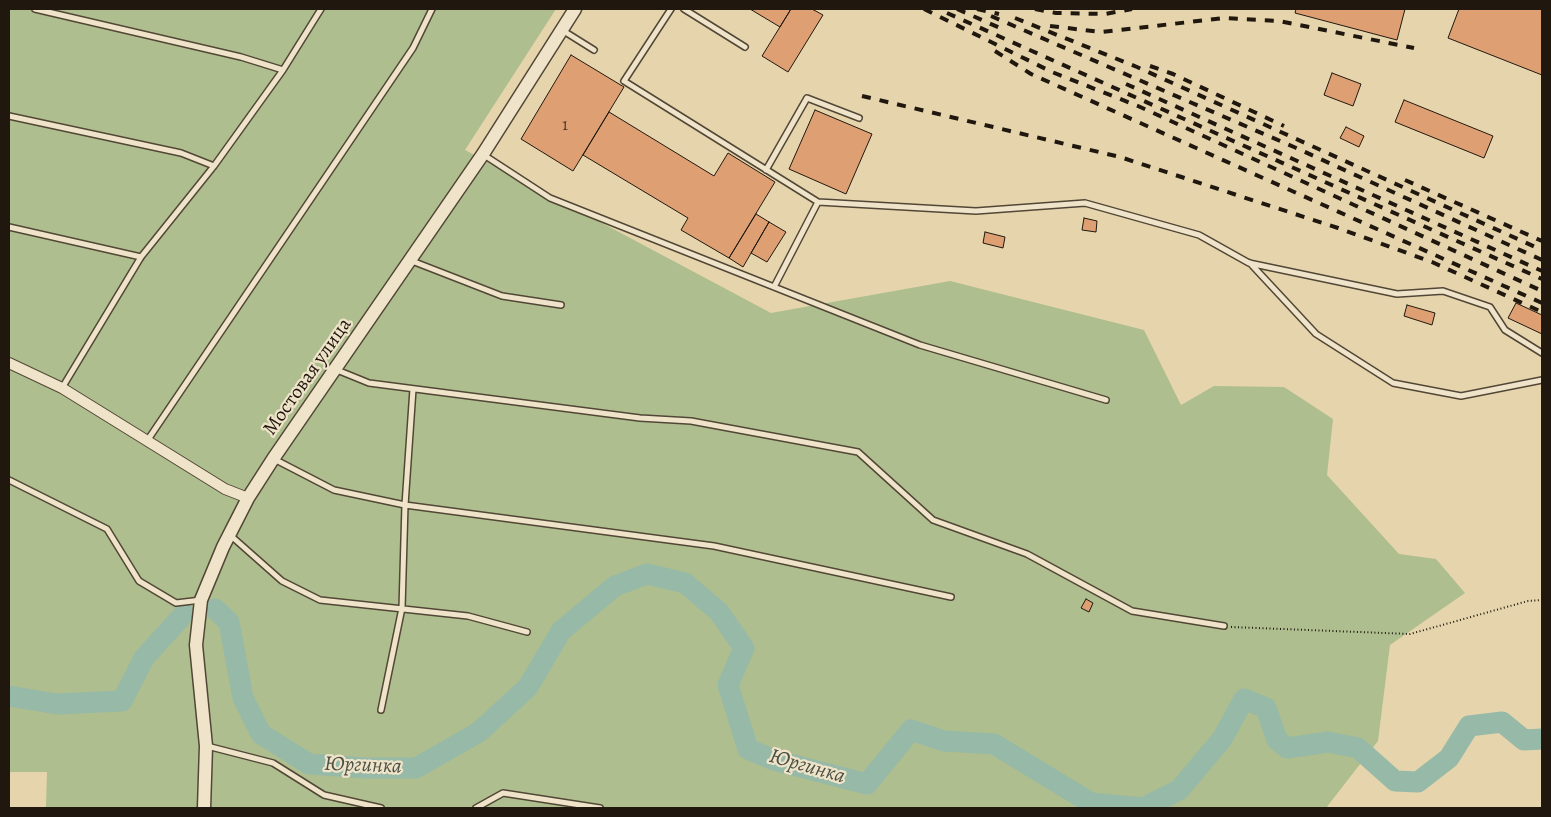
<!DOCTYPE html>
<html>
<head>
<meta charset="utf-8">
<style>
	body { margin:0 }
	#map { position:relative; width:1551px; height:817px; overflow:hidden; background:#e6d5ac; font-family:Alegreya,serif }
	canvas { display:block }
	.frame { position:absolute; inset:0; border:10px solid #20180f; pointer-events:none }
</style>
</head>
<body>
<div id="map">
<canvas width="1551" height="817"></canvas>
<div class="frame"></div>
</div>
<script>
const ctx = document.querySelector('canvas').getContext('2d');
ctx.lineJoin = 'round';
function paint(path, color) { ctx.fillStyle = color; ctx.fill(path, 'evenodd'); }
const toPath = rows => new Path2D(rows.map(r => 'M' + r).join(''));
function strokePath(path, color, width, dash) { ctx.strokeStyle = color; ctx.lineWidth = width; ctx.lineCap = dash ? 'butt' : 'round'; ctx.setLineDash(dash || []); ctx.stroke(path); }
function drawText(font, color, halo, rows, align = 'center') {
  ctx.font = font + ' Alegreya,serif'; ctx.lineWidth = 4.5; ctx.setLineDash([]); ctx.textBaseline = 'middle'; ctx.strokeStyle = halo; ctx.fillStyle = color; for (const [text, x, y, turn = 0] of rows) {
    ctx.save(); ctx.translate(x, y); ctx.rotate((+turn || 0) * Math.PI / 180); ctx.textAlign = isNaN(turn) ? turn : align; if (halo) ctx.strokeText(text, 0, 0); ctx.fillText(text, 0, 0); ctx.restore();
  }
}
const green = toPath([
	[9,9,556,9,465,150,771,313,950,281,1144,330,1181,405,1214,386,1284,387,1333,419,1327,475,1399,554,1436,559,1465,593,1390,645,1378,741,1326,808,46,808,47,772,9,772]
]);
const river = toPath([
	[215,609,229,622,243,698,261,734,309,764,365,768,416,768,479,732,528,687,561,631,615,586,647,574,685,583,719,612,744,648,728,685,748,749,774,760,867,784,911,730,944,741,994,744,1091,803,1143,808,1179,790,1222,739,1244,699,1266,708,1277,740,1287,748,1328,742,1358,748,1395,781,1418,782,1449,758,1469,726,1502,722,1524,740,1542,739],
	[9,696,57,704,122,701,144,658,184,614]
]);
const building = toPath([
	[750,9,791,9,780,27,750,9],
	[791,9,812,9,823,15,788,72,762,56,791,9],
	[1296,9,1405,9,1397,40,1295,13,1296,9],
	[1459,9,1542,9,1542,75,1448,38,1459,9],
	[571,55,624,87,573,171,521,139,571,55],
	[1332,73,1361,84,1353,106,1324,95,1332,73],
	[1404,100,1493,136,1484,158,1395,122,1404,100],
	[815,110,872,134,846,194,789,169,815,110],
	[609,112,714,176,728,153,775,182,729,258,681,230,688,218,583,155,609,112],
	[1346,127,1364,136,1359,147,1340,138,1346,127],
	[756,214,769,222,743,267,729,258,756,214],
	[1084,218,1097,221,1096,232,1082,230,1084,218],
	[769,222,786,232,767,262,751,253,769,222],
	[985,232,1005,237,1003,248,983,243,985,232],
	[1516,303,1542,315,1542,334,1508,318,1516,303],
	[1407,305,1435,313,1432,325,1404,316,1407,305],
	[1086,599,1093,603,1089,612,1081,608,1086,599]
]);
const path = toPath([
	[1231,627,1410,634,1528,601,1542,600]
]);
const service = toPath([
	[35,9,241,57,283,70],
	[671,9,624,81,818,202,774,287],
	[684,9,745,47],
	[562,30,594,50],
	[9,116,181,153,214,166],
	[484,155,550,198,920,345,1106,400],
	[766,170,807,98,859,118],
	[818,202,976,211,1085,203,1199,235,1249,263,1397,294,1443,291,1490,307,1505,330,1542,353],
	[9,227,141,257],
	[412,261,502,296,561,305],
	[1250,263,1316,334,1393,383,1461,396,1542,380],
	[337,370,369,383,640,418,691,421,858,452,933,520,1027,554,1132,611,1224,626],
	[62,388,141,257,214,166,283,70,321,9],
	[147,441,413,48,432,9],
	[274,459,334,490,405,505,714,546,951,597],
	[9,480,107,529,139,581,176,603,201,600],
	[230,535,282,581,320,600,468,616,527,632],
	[381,710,402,608,405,505,413,389],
	[207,746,273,763,324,795,381,808],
	[476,808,503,793,600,808]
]);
const minor = toPath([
	[9,363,62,388,225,489,248,498]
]);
const tertiary = toPath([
	[204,808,206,746,196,645,201,600,223,547,248,498,273,459,483,154,575,9]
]);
const rail = toPath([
	[924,9,1052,72,1138,106,1542,291],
	[957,9,1000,28],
	[977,9,999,14],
	[1035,9,1056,13,1105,14,1132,9],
	[947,13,1542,279],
	[991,16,1294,147,1542,260],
	[1015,18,1137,67,1542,250],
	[1050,26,1101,32,1225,18,1279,21,1414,48],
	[995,51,1031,74,1542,303],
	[1150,66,1173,74,1284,126],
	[1126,84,1542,271],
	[862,96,1120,157,1338,228,1432,262,1542,312],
	[1405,180,1542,241]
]);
const numberNames = [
	["1",565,126]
];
const streetNames = [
	["Мостовая улица",308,377,-55]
];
const waterNames = [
	["Юргинка",363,766,2],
	["Юргинка",807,767,16]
];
paint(green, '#aebe8e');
strokePath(river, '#97b9a7', 21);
paint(building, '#de9f72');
strokePath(building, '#20180f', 1);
strokePath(service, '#524736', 8);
strokePath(minor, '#524736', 12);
strokePath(tertiary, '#524736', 15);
strokePath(path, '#20180f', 2, [1, 2.5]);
strokePath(service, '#efe4c9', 5);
strokePath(minor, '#efe4c9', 10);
strokePath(tertiary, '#efe4c9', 12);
strokePath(rail, '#20180f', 4, [9, 9]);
drawText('18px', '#503a28', null, numberNames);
drawText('20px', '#20180f', '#efe4c9', streetNames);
drawText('italic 21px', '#4a5044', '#efe4c9', waterNames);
</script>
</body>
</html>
